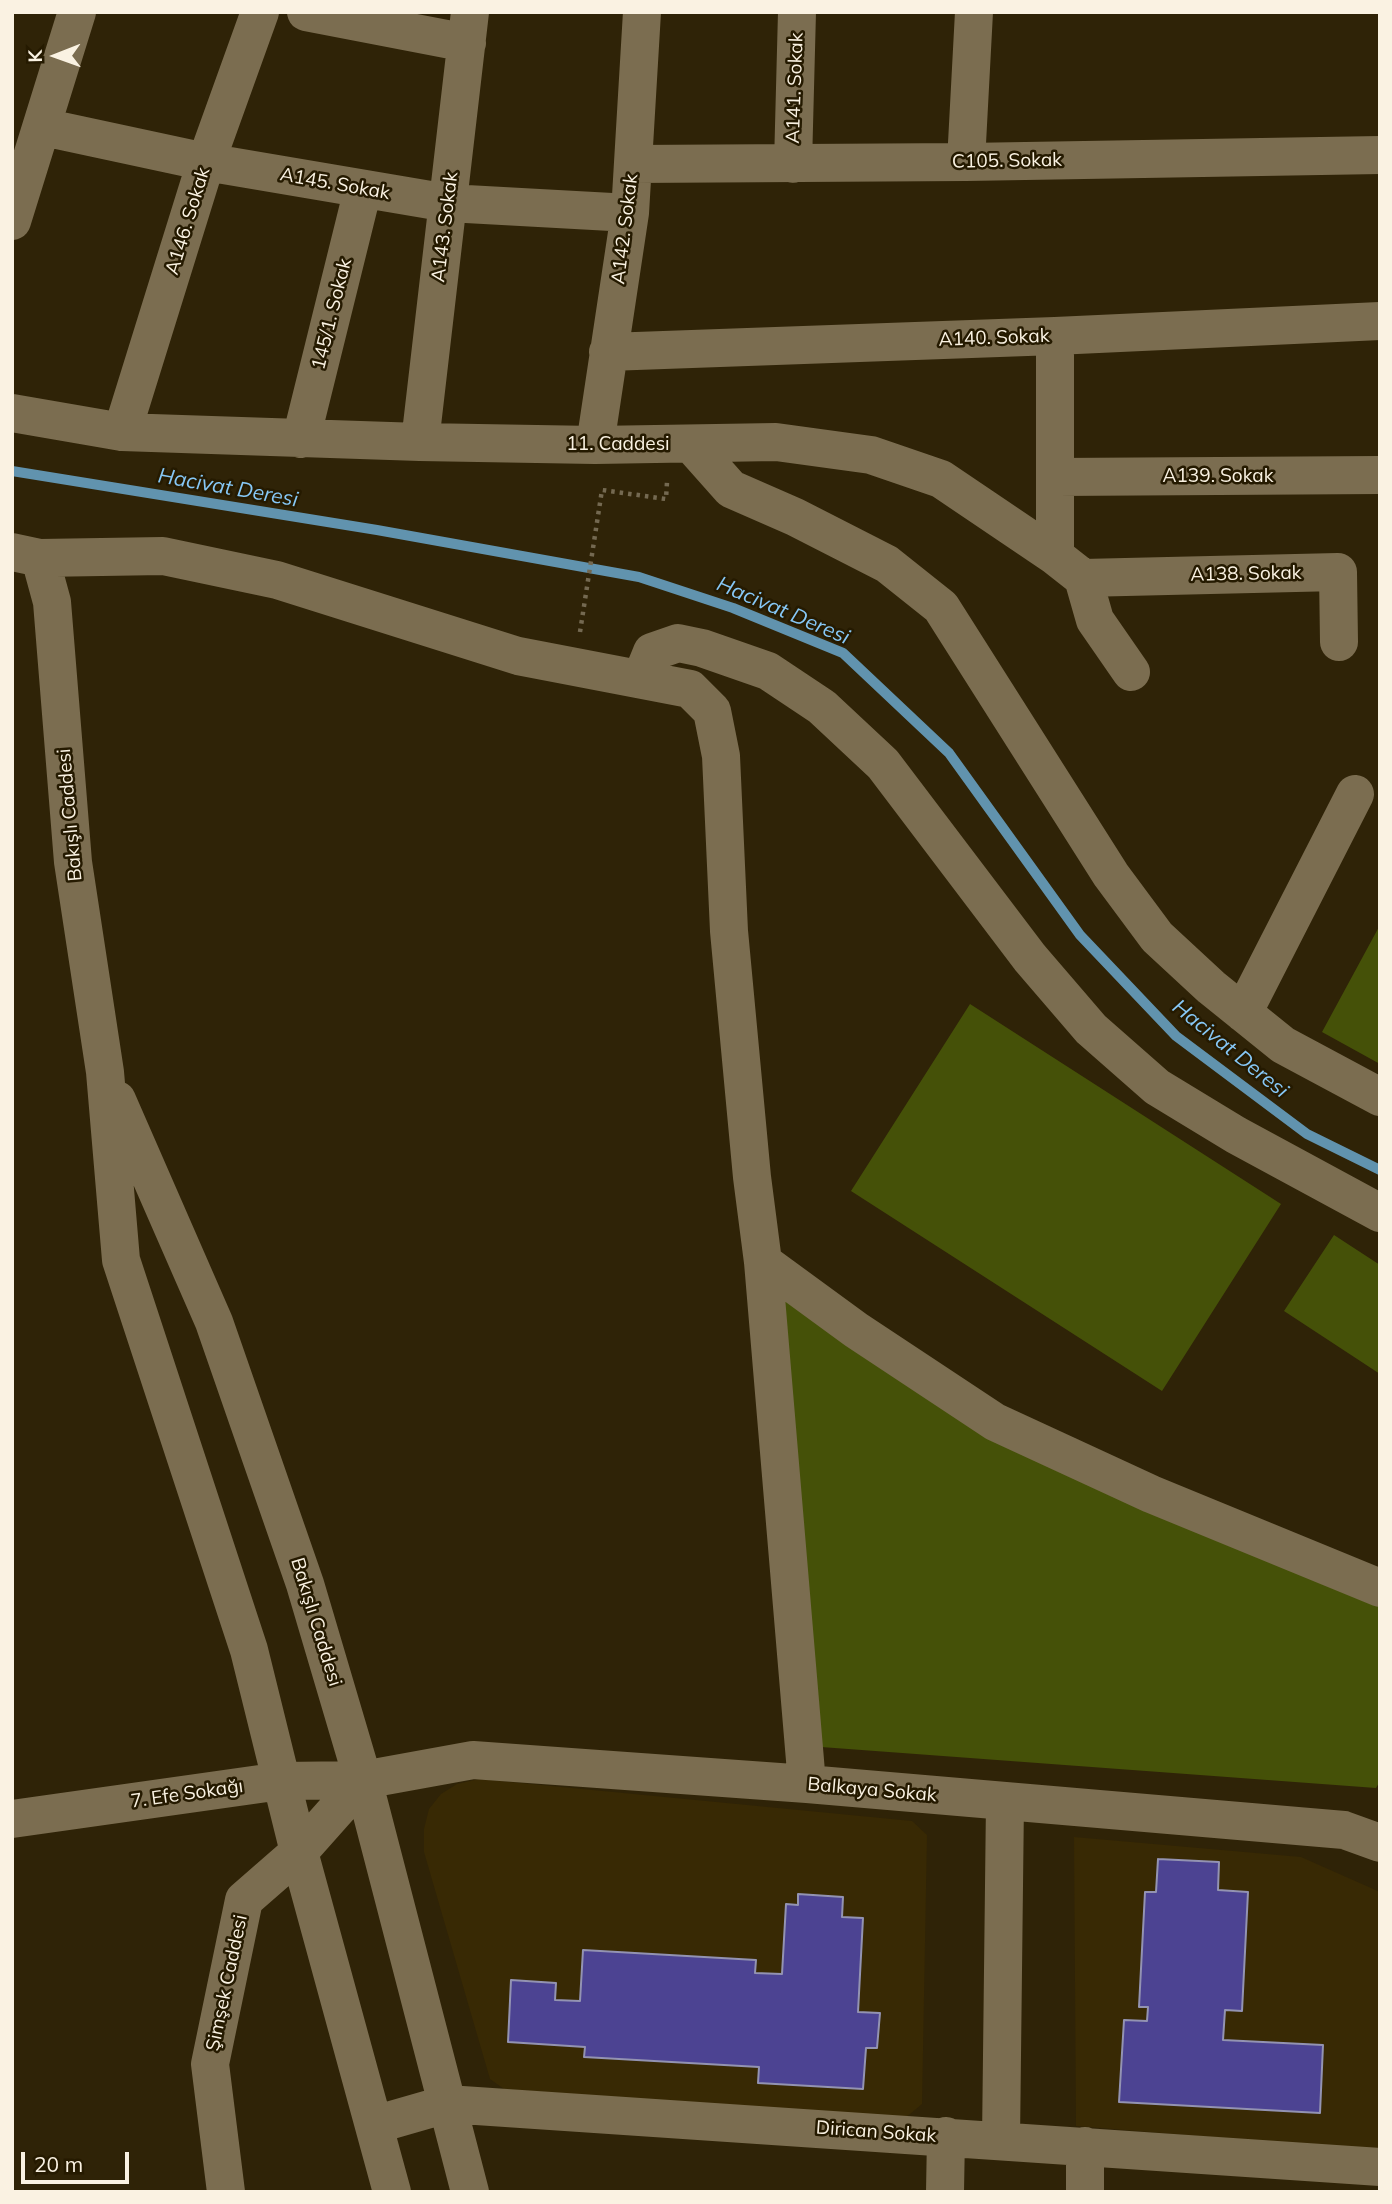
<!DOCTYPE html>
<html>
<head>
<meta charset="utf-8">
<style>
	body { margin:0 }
	#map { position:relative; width:1392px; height:2204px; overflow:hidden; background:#2f2307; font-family:Mulish,sans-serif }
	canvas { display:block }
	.frame { position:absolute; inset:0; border:14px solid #faf2e2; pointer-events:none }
	.north { position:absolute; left:21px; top:21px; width:70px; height:70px; -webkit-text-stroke:5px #251a00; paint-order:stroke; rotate:269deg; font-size:19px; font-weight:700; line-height:28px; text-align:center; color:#faf2e2 }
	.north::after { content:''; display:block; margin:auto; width:24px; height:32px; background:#faf2e2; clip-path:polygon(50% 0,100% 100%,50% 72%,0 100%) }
	.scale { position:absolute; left:21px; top:2152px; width:108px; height:32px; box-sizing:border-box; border:4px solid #faf2e2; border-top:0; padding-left:9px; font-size:21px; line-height:24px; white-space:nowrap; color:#faf2e2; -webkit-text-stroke:5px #251a00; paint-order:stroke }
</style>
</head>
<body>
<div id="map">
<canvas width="1392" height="2204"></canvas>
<div class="frame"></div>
<div class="north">K</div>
<div class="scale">20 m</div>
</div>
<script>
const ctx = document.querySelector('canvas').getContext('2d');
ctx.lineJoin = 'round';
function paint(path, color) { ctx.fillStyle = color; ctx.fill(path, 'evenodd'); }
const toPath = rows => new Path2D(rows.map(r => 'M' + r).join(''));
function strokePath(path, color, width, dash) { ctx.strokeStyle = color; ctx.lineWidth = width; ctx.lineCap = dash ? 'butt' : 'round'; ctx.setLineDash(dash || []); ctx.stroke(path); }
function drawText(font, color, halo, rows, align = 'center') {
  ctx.font = font + ' Mulish,sans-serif'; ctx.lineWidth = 5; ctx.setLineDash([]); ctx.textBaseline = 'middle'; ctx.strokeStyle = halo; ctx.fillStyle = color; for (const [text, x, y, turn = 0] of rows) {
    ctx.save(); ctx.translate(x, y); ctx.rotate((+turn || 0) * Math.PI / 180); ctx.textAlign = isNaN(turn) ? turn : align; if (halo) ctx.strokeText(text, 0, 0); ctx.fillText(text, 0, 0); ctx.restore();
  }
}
const built = toPath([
	[479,1779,912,1821,927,1835,922,2104,904,2119,504,2089,490,2079,424,1852,424,1829,429,1809,441,1794,457,1784],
	[1074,1837,1301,1857,1380,1892,1380,2151,1076,2126]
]);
const green = toPath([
	[1380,925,1380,1064,1322,1032],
	[970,1004,1281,1204,1162,1391,851,1191],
	[1334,1235,1380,1265,1380,1374,1284,1311],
	[777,1289,989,1435,1380,1596,1380,1781,1376,1788,821,1747]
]);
const stream = toPath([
	[12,471,377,530,639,577,733,608,843,653,949,753,1080,935,1176,1036,1307,1134,1380,1170]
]);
const building = toPath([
	[1158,1859,1219,1862,1218,1890,1248,1892,1242,2011,1225,2010,1223,2040,1323,2045,1320,2113,1119,2102,1124,2020,1147,2021,1148,2007,1139,2007,1145,1892,1156,1892,1158,1859],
	[798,1894,843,1897,842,1917,863,1918,858,2012,880,2013,877,2048,866,2048,863,2089,758,2083,759,2067,584,2057,585,2047,508,2042,511,1980,556,1983,555,2000,580,2001,583,1950,756,1960,755,1973,782,1974,786,1904,798,1905,798,1894]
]);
const path = toPath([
	[580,632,602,490,666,499,667,482]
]);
const minor = toPath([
	[306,12,467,43],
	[43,127,206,162,448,203,630,213],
	[966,162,974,12],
	[633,164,966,162,1380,155],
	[793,164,797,12],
	[12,221,77,12],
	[1055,336,1055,556],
	[608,352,1055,336,1380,321],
	[12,413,122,432,420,442,595,445,776,442,871,455,941,479,1055,556,1083,578,1095,620,1131,672],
	[122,432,206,162,260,12],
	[301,439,363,189],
	[420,442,470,12],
	[691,444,731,489,795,517,887,564,941,607,1111,875,1157,937,1211,987,1283,1045,1380,1097],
	[595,445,630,213,642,12],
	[1057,477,1380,475],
	[12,552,40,558,163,556,277,580,518,656,690,689,712,711,721,756,729,931,752,1177,763,1262,807,1784],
	[40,558,52,602,73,862,105,1072,121,1260,249,1650,299,1852,392,2192],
	[1083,578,1338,572,1339,642],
	[641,679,652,652,678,643,702,648,768,671,822,707,883,764,1030,958,1091,1029,1157,1087,1236,1135,1380,1213],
	[1243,1013,1355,794],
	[117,1100,214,1322,305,1584,363,1780,470,2192],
	[763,1262,856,1330,995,1422,1151,1494,1380,1588],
	[12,1819,281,1781,363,1780,473,1760,807,1784,1344,1830,1380,1843],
	[374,2125,447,2104,1380,2167],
	[1001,2140,1005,1801],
	[1085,2146,1085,2192],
	[226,2192,210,2064,244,1900,299,1852,363,1780],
	[945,2192,946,2136]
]);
const streetNames = [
	["A141. Sokak",795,88,-88],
	["C105. Sokak",1007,161,-1],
	["A145. Sokak",335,184,10],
	["A146. Sokak",188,221,-73],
	["A143. Sokak",445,227,-83],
	["A142. Sokak",625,229,-83],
	["145/1. Sokak",332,314,-76],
	["A140. Sokak",994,338,-2],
	["11. Caddesi",618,444],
	["A139. Sokak",1218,476],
	["A138. Sokak",1246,574,-1],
	["Bakışlı Caddesi",70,815,-95],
	["Bakışlı Caddesi",316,1622,73],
	["Balkaya Sokak",872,1790,5],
	["7. Efe Sokağı",187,1794,-8],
	["Şimşek Caddesi",227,1983,-78],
	["Dirican Sokak",876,2132,4]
];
const waterNames = [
	["Hacivat Deresi",228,488,10],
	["Hacivat Deresi",783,611,23],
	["Hacivat Deresi",1230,1049,39]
];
paint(built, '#382904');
paint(green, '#455108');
strokePath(stream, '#6193ae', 10);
paint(building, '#4c4392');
strokePath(building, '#9393b2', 2);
strokePath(path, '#746951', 4.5, [3.5, 5]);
strokePath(minor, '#7b6d50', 38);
drawText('19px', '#faf2e2', '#251a00', streetNames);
drawText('italic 21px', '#87c8f6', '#251a00', waterNames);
</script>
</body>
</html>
